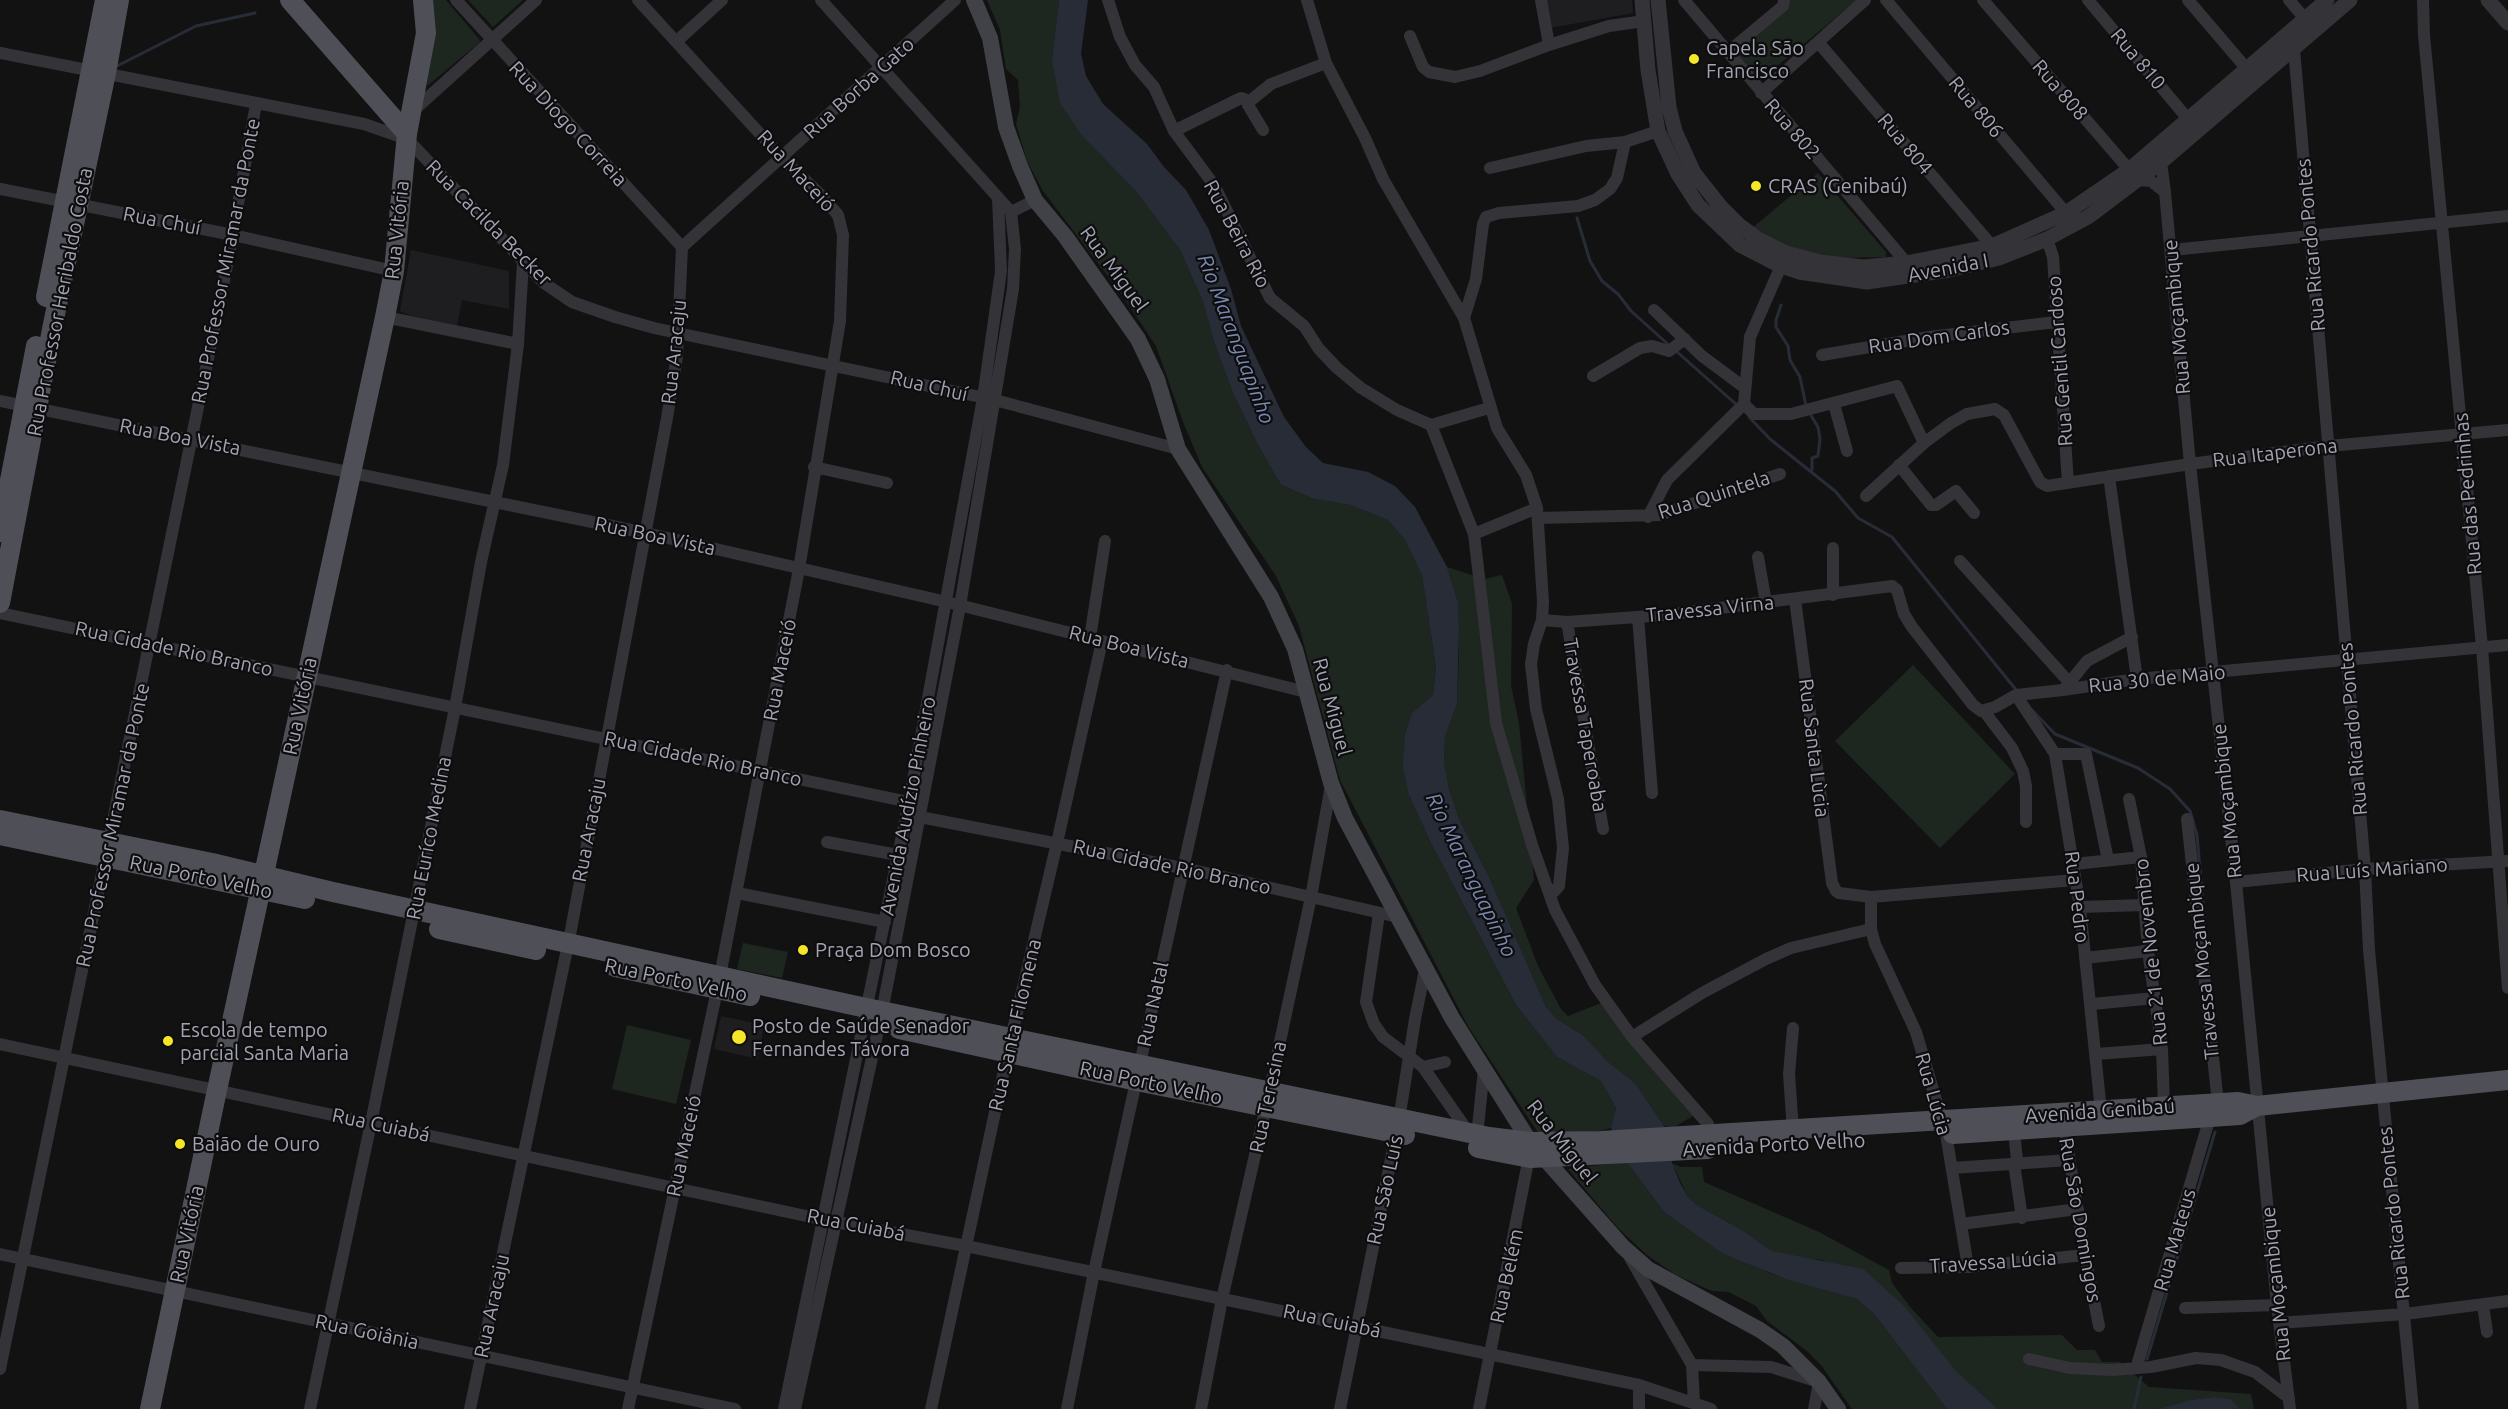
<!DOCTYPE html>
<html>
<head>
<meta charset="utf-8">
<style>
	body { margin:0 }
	canvas { display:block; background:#121213 }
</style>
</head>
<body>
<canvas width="2508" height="1409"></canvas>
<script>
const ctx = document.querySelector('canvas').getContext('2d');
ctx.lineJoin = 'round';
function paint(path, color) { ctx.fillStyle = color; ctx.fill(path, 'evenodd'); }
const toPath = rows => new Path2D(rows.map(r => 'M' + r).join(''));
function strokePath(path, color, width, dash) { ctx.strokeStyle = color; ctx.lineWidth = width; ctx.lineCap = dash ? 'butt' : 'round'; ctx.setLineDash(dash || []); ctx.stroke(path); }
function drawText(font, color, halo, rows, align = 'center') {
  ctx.font = font + ' Ubuntu,sans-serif'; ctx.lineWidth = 4.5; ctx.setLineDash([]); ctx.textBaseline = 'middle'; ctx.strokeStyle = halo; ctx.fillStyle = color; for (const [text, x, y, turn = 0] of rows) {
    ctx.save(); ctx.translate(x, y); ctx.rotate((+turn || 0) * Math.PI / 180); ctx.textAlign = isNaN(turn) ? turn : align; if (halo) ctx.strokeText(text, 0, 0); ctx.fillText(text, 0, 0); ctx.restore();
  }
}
const built = toPath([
	[1546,0,1632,0,1633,13,1550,28],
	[411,250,509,271,509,309,462,300,457,326,409,315,400,311],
	[721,1016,764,1025,758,1059,714,1049]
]);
const green = toPath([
	[432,0,446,0,479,39,480,42,427,86],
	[468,0,523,0,493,27],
	[987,0,1059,0,1052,60,1083,137,1136,191,1180,250,1203,302,1214,342,1233,393,1257,443,1281,485,1314,499,1350,505,1388,520,1405,540,1422,574,1436,667,1433,695,1412,713,1409,795,1430,841,1516,1005,1557,1057,1601,1081,1616,1108,1611,1128,1599,1131,1539,1134,1468,1026,1340,780,1299,626,1276,576,1202,467,1183,422,1156,346,1120,292,1043,191,1027,161,1016,124,1020,107,1018,80,1006,69,1000,30],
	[1787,0,1857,0,1759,81,1733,57,1735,49],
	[1818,173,1886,252,1886,257,1837,258,1822,255,1785,247,1751,229],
	[1447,567,1484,579,1502,575,1512,604,1511,686,1519,723,1534,880,1516,908,1538,966,1561,1009,1568,1016,1606,1001,1698,1113,1674,1127,1664,1126,1635,1083,1607,1061,1584,1036,1557,1019,1546,1007,1490,879,1459,819,1449,789,1444,762,1445,737,1457,704,1459,653,1458,602],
	[1913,665,2015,774,1940,848,1835,741],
	[743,943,788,952,782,978,737,969],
	[627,1025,691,1040,676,1104,612,1089],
	[1627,1162,1664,1212,1716,1249,1772,1274,1857,1299,1875,1315,1947,1409,1852,1409,1821,1365,1807,1351,1767,1321,1756,1306,1729,1292,1712,1291,1676,1275,1647,1255,1618,1228,1568,1169],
	[1672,1163,1680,1167,1702,1167,1704,1182,1819,1232,1889,1270,1892,1283,1911,1308,1938,1337,2062,1335,2077,1350,2095,1350,2102,1362,2120,1362,2149,1387,2251,1394,2254,1409,2240,1409,2231,1399,2214,1397,2190,1400,2158,1409,1998,1409,1955,1370,1938,1352,1823,1260,1798,1258,1772,1251,1745,1232,1697,1205,1688,1197]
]);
const water = toPath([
	[1059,0,1088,0,1081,54,1086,76,1103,104,1147,144,1164,167,1186,190,1209,230,1231,289,1241,326,1284,417,1306,447,1323,463,1368,472,1395,486,1415,507,1447,567,1458,602,1459,629,1457,704,1445,737,1444,762,1449,789,1459,819,1490,879,1546,1007,1557,1019,1584,1036,1607,1061,1635,1083,1664,1126,1672,1163,1680,1183,1688,1197,1697,1205,1745,1232,1772,1251,1863,1269,1904,1306,1955,1370,1998,1409,1947,1409,1875,1315,1857,1299,1786,1279,1731,1257,1716,1249,1664,1212,1627,1162,1611,1128,1616,1108,1601,1081,1557,1057,1516,1005,1430,841,1409,795,1403,767,1405,735,1412,713,1433,695,1436,667,1422,575,1405,540,1388,520,1350,505,1314,499,1281,485,1257,443,1233,393,1214,342,1203,302,1180,250,1136,191,1083,137,1060,103,1052,60],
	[2214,1397,2231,1399,2240,1409,2158,1409,2190,1400]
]);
const stream = toPath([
	[117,66,196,26,255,13],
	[1577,218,1590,261,1602,281,1618,294,1631,311,1670,346],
	[1781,305,1776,320,1776,327,1788,346,1790,360,1800,377,1806,406],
	[1675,350,1738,406],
	[1809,412,1818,427,1820,439,1818,456,1812,458,1812,470],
	[1749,417,1770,439,1835,491,1858,518,1892,537,2017,691],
	[2032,710,2055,734,2138,768,2170,789,2190,811,2197,835,2205,927],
	[2147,1359,2215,1132],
	[2134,1409,2141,1377]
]);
const minor = toPath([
	[456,0,682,247],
	[821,0,1011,212,1035,200],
	[1108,0,1120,37,1135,65,1154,87,1174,131,1214,185,1270,298,1304,326,1319,349,1337,368,1361,388,1397,410,1431,425,1489,408],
	[1307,0,1326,63,1365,138,1383,179,1464,318],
	[1541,0,1549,45],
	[1684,0,1910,267],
	[1886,0,2066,213],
	[1983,0,2138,180,2151,181,2165,192,2190,464,2236,882,2277,1305,2290,1409],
	[2088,0,2188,119],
	[2188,0,2252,75],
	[2289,0,2305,19],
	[2423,0,2424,35,2482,647,2508,988],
	[1410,36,1423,67,1429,72,1455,77,1480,71,1549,45,1609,26,1644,21],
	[677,41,722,0],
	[1818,42,1992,246],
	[2294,49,2365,869,2369,950,2413,1409],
	[1728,52,1783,6,1784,0],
	[0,53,364,124,407,139,544,283,572,302,615,317,654,328,995,400,1178,449],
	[1761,93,1865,0],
	[413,111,536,0],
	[1263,130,1248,105,1250,101,1271,84,1326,63],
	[1174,131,1241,98,1250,101],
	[2161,162,2165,192],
	[1490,168,1586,146,1625,142],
	[0,189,233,235,394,271],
	[2047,239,2053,257,2068,483],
	[682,247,955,0],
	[2172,250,2508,216],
	[1654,310,1702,356,1745,388],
	[385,317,518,344],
	[1822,355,1929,337,2056,322],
	[1593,376,1640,348,1652,346,1669,351,1685,339],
	[0,401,646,533,947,602,1306,692],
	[1744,404,1754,414,1791,414,1897,386,1924,443],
	[1834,404,1847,451],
	[1431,425,1474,534,1496,723,1532,845,1555,910,1595,985,1632,1037,1708,1124,1711,1136],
	[1899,465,1931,505,1936,505,1956,491,1974,513],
	[814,467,887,483],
	[2109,476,2137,679],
	[1866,496,1924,443,1951,423,1967,414,1995,409,2004,415,2040,482,2047,486,2190,464,2329,446,2508,430],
	[1648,517,1667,480,1744,404,1750,337,1781,266],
	[1538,518,1659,515,1780,474],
	[1474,534,1537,508],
	[1833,548,1833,595],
	[1758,557,1766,603],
	[1960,561,2068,681],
	[1795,599,1832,883,1836,891,1839,893,1871,897,2075,880],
	[0,613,909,802,920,817,1193,870,1398,917],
	[1638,617,1652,793],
	[1542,620,1567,622,1665,615,1892,586,1897,590,1904,614,1912,627,1973,705,1981,711,1995,707,2016,695,2063,690,2137,679,2508,645],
	[1567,622,1603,829],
	[1090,638,1105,541],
	[2065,688,2087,661,2132,637],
	[2016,695,2055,754,2080,907,2101,1111],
	[1984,711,2012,748,2023,771,2026,786,2026,822],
	[2055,754,2086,754,2108,860],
	[2129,799,2141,857,2148,951,2162,1049,2164,1107],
	[2187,819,2218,1103],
	[827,842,898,855],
	[2074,864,2141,857],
	[2236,882,2365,869,2508,861],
	[737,893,885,922],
	[1550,896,1559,886,1563,848,1558,799,1536,709,1531,664,1534,644,1542,620,1543,602,1537,508,1526,475,1497,428,1464,318,1476,279,1483,224,1486,217,1499,213,1578,206,1595,200,1610,189,1617,178,1625,142,1658,131],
	[1871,897,1871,929,1875,944,1916,1032,1946,1134,1968,1267],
	[2080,907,2144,905],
	[1379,914,1366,1002,1374,1024,1383,1037,1423,1067,1469,1133],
	[2085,958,2148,951],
	[2092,1004,2155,998],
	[1793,1028,1789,1074,1793,1130],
	[1632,1037,1702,993,1766,959,1791,948,1871,929],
	[0,1044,825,1220,966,1246,1639,1385,1711,1409],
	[2097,1054,2162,1049],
	[1423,1067,1445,1062],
	[2063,1120,2085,1255,2099,1326],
	[2014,1131,2017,1160,2015,1170,2022,1218],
	[1477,1136,1484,1069],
	[1952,1168,2069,1160],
	[1961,1224,2078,1209],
	[0,1254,735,1409],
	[1629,1256,1692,1365,1694,1403],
	[1901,1268,1968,1267,2085,1255],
	[2483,1305,2487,1332],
	[2185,1308,2277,1305],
	[2279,1323,2405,1314,2508,1301],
	[2029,1359,2070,1368,2112,1370,2151,1367,2196,1358,2221,1360,2255,1372,2289,1398],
	[2138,1362,2210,1117],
	[1692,1365,1771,1367,1819,1382,1814,1409],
	[0,1369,226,271,256,104],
	[1639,1385,1639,1409],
	[310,1409,371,1123,455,708,481,562,503,465,518,344,523,263],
	[470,1409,570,935,667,418,677,356,682,247],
	[628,1409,720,976,799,569,840,321,843,235,838,215,821,195,782,158,638,0],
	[784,1409,909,802,983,398,1001,271,998,198],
	[795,1409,882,1012,960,606,1013,289,1015,249,1011,212],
	[931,1409,1011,1038,1057,843,1102,641],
	[1067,1409,1094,1272,1227,670],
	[1201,1409,1222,1299,1266,1107,1311,897,1331,785],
	[1340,1409,1399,1120,1415,1019,1425,970],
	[1479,1409,1530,1152]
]);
const tertiary = toPath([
	[1642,0,1648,70,1658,131,1678,174,1698,205,1740,245,1781,266,1799,272,1867,282,1949,270,1999,258,2047,239,2088,217,2161,162,2350,0],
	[1658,0,1669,107,1675,131,1694,173,1720,206,1739,225,1758,239,1786,253,1820,262,1863,267,1906,263,1992,246,2066,213,2129,170,2327,0],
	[2488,0,2508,23]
]);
const secondary = toPath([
	[974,0,990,38,1006,127,1020,166,1035,200,1065,236,1138,339,1157,379,1178,449,1271,597,1295,649,1331,783,1345,818,1452,1018,1530,1142,1623,1247,1648,1269,1760,1330,1783,1346,1819,1382,1838,1409]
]);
const primary = toPath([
	[290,0,407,134],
	[46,297,105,0],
	[0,532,36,346],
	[0,603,53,324,106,73,119,0],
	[0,820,212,863,333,892,857,1006,1489,1137,1530,1142,1601,1141,2238,1102,2257,1106,2508,1080],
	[0,835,305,899],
	[439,929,536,950],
	[615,967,750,996],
	[899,1029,1137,1081,1405,1135],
	[1953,1134,2240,1115,2257,1106],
	[1478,1148,1530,1158,1708,1149],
	[150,1409,217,1090,385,317,394,271,407,134,426,33,423,0]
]);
const markers = [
	[1694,59,6,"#f5e628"],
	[1756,186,6,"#f5e628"],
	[803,950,6,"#f5e628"],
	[739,1037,8,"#f5e628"],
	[168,1041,6,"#f5e628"],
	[180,1144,6,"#f5e628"]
];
const poiNames = [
	["Capela São",1706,48],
	["Francisco",1706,71],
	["CRAS (Genibaú)",1768,186],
	["Praça Dom Bosco",815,950],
	["Posto de Saúde Senador",752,1026],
	["Fernandes Távora",752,1049],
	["Escola de tempo",180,1030],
	["parcial Santa Maria",180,1053],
	["Baião de Ouro",192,1144]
];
const streetNames = [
	["Rua 810",2138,59,50],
	["Rua Borba Gato",859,88,-42],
	["Rua 808",2060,90,49],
	["Rua 806",1976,107,50],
	["Rua Diogo Correia",568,124,47],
	["Rua 802",1792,129,49],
	["Rua 804",1905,144,50],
	["Rua Maceió",796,171,47],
	["Rua Chuí",162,221,11],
	["Rua Cacilda Becker",489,223,45],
	["Rua Vitória",397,230,-84],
	["Rua Beira Rio",1237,234,62],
	["Rua Ricardo Pontes",2311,245,-95],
	["Rua Professor Miramar da Ponte",226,261,-79],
	["Avenida I",1948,268,-11],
	["Rua Miguel",1114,269,54],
	["Rua Professor Heribaldo Costa",60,302,-79],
	["Rua Moçambique",2177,317,-95],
	["Rua Dom Carlos",1939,337,-8],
	["Rua Aracaju",674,352,-84],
	["Rua Gentil Cardoso",2060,361,-94],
	["Rua Chuí",929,386,13],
	["Rua Boa Vista",180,437,11],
	["Rua Itaperona",2275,453,-7],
	["Rua das Pedrinhas",2468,494,-95],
	["Rua Quintela",1714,495,-18],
	["Rua Boa Vista",655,536,12],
	["Travessa Virna",1710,609,-6],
	["Rua Boa Vista",1129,647,14],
	["Rua Cidade Rio Branco",174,649,12],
	["Rua Maceió",780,670,-79],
	["Rua 30 de Maio",2157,679,-6],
	["Rua Vitória",300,706,-78],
	["Rua Miguel",1332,707,75],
	["Travessa Taperoaba",1585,725,80],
	["Rua Ricardo Pontes",2353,729,-95],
	["Rua Santa Lùcia",1814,748,83],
	["Rua Cidade Rio Branco",703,759,12],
	["Rua Moçambique",2227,801,-96],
	["Avenida Audízio Pinheiro",908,806,-79],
	["Rua Professor Miramar da Ponte",113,825,-78],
	["Rua Aracaju",589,830,-79],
	["Rua Euríco Medina",429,838,-79],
	["Rua Cidade Rio Branco",1172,867,12],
	["Rua Luís Mariano",2372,870,-4],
	["Rua Porto Velho",201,877,12],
	["Rua Pedro",2077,897,83],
	["Rua 21 de Novembro",2151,952,-96],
	["Travessa Moçambique",2202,961,-96],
	["Rua Porto Velho",676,980,12],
	["Rua Natal",1153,1004,-78],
	["Rua Santa Filomena",1015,1025,-77],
	["Rua Porto Velho",1151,1083,12],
	["Rua Lúcia",1933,1094,74],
	["Rua Teresina",1268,1097,-78],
	["Avenida Genibaú",2100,1111,-4],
	["Rua Cuiabá",381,1125,12],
	["Rua Miguel",1562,1142,52],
	["Avenida Porto Velho",1774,1145,-3],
	["Rua Maceió",684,1146,-78],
	["Rua São Luís",1385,1190,-78],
	["Rua Ricardo Pontes",2394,1213,-96],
	["Rua São Domingos",2080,1220,80],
	["Rua Cuiabá",856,1225,11],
	["Rua Vitória",187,1234,-78],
	["Rua Mateus",2175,1240,-74],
	["Travessa Lúcia",1993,1262,-4],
	["Rua Belém",1507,1276,-78],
	["Rua Moçambique",2276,1284,-96],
	["Rua Aracaju",492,1306,-78],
	["Rua Cuiabá",1332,1321,12],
	["Rua Goiânia",367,1332,12]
];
const waterNames = [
	["Rio Maranguapinho",1236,339,69],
	["Rio Maranguapinho",1471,875,64]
];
paint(built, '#1e1e20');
paint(green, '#1e2620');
paint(water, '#282c37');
strokePath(stream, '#282c37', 3);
strokePath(minor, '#333338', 12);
strokePath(tertiary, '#333338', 15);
strokePath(secondary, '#414148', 16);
strokePath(primary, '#4f4f57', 20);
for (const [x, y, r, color] of markers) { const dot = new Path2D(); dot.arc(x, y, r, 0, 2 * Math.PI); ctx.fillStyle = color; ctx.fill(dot); strokePath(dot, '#0d0d0e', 2); }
drawText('20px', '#a3a3b4', '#0d0d0e', poiNames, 'left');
drawText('20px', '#a3a3b4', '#0d0d0e', streetNames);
drawText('italic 21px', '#7888b1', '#0d0d0e', waterNames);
</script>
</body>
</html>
